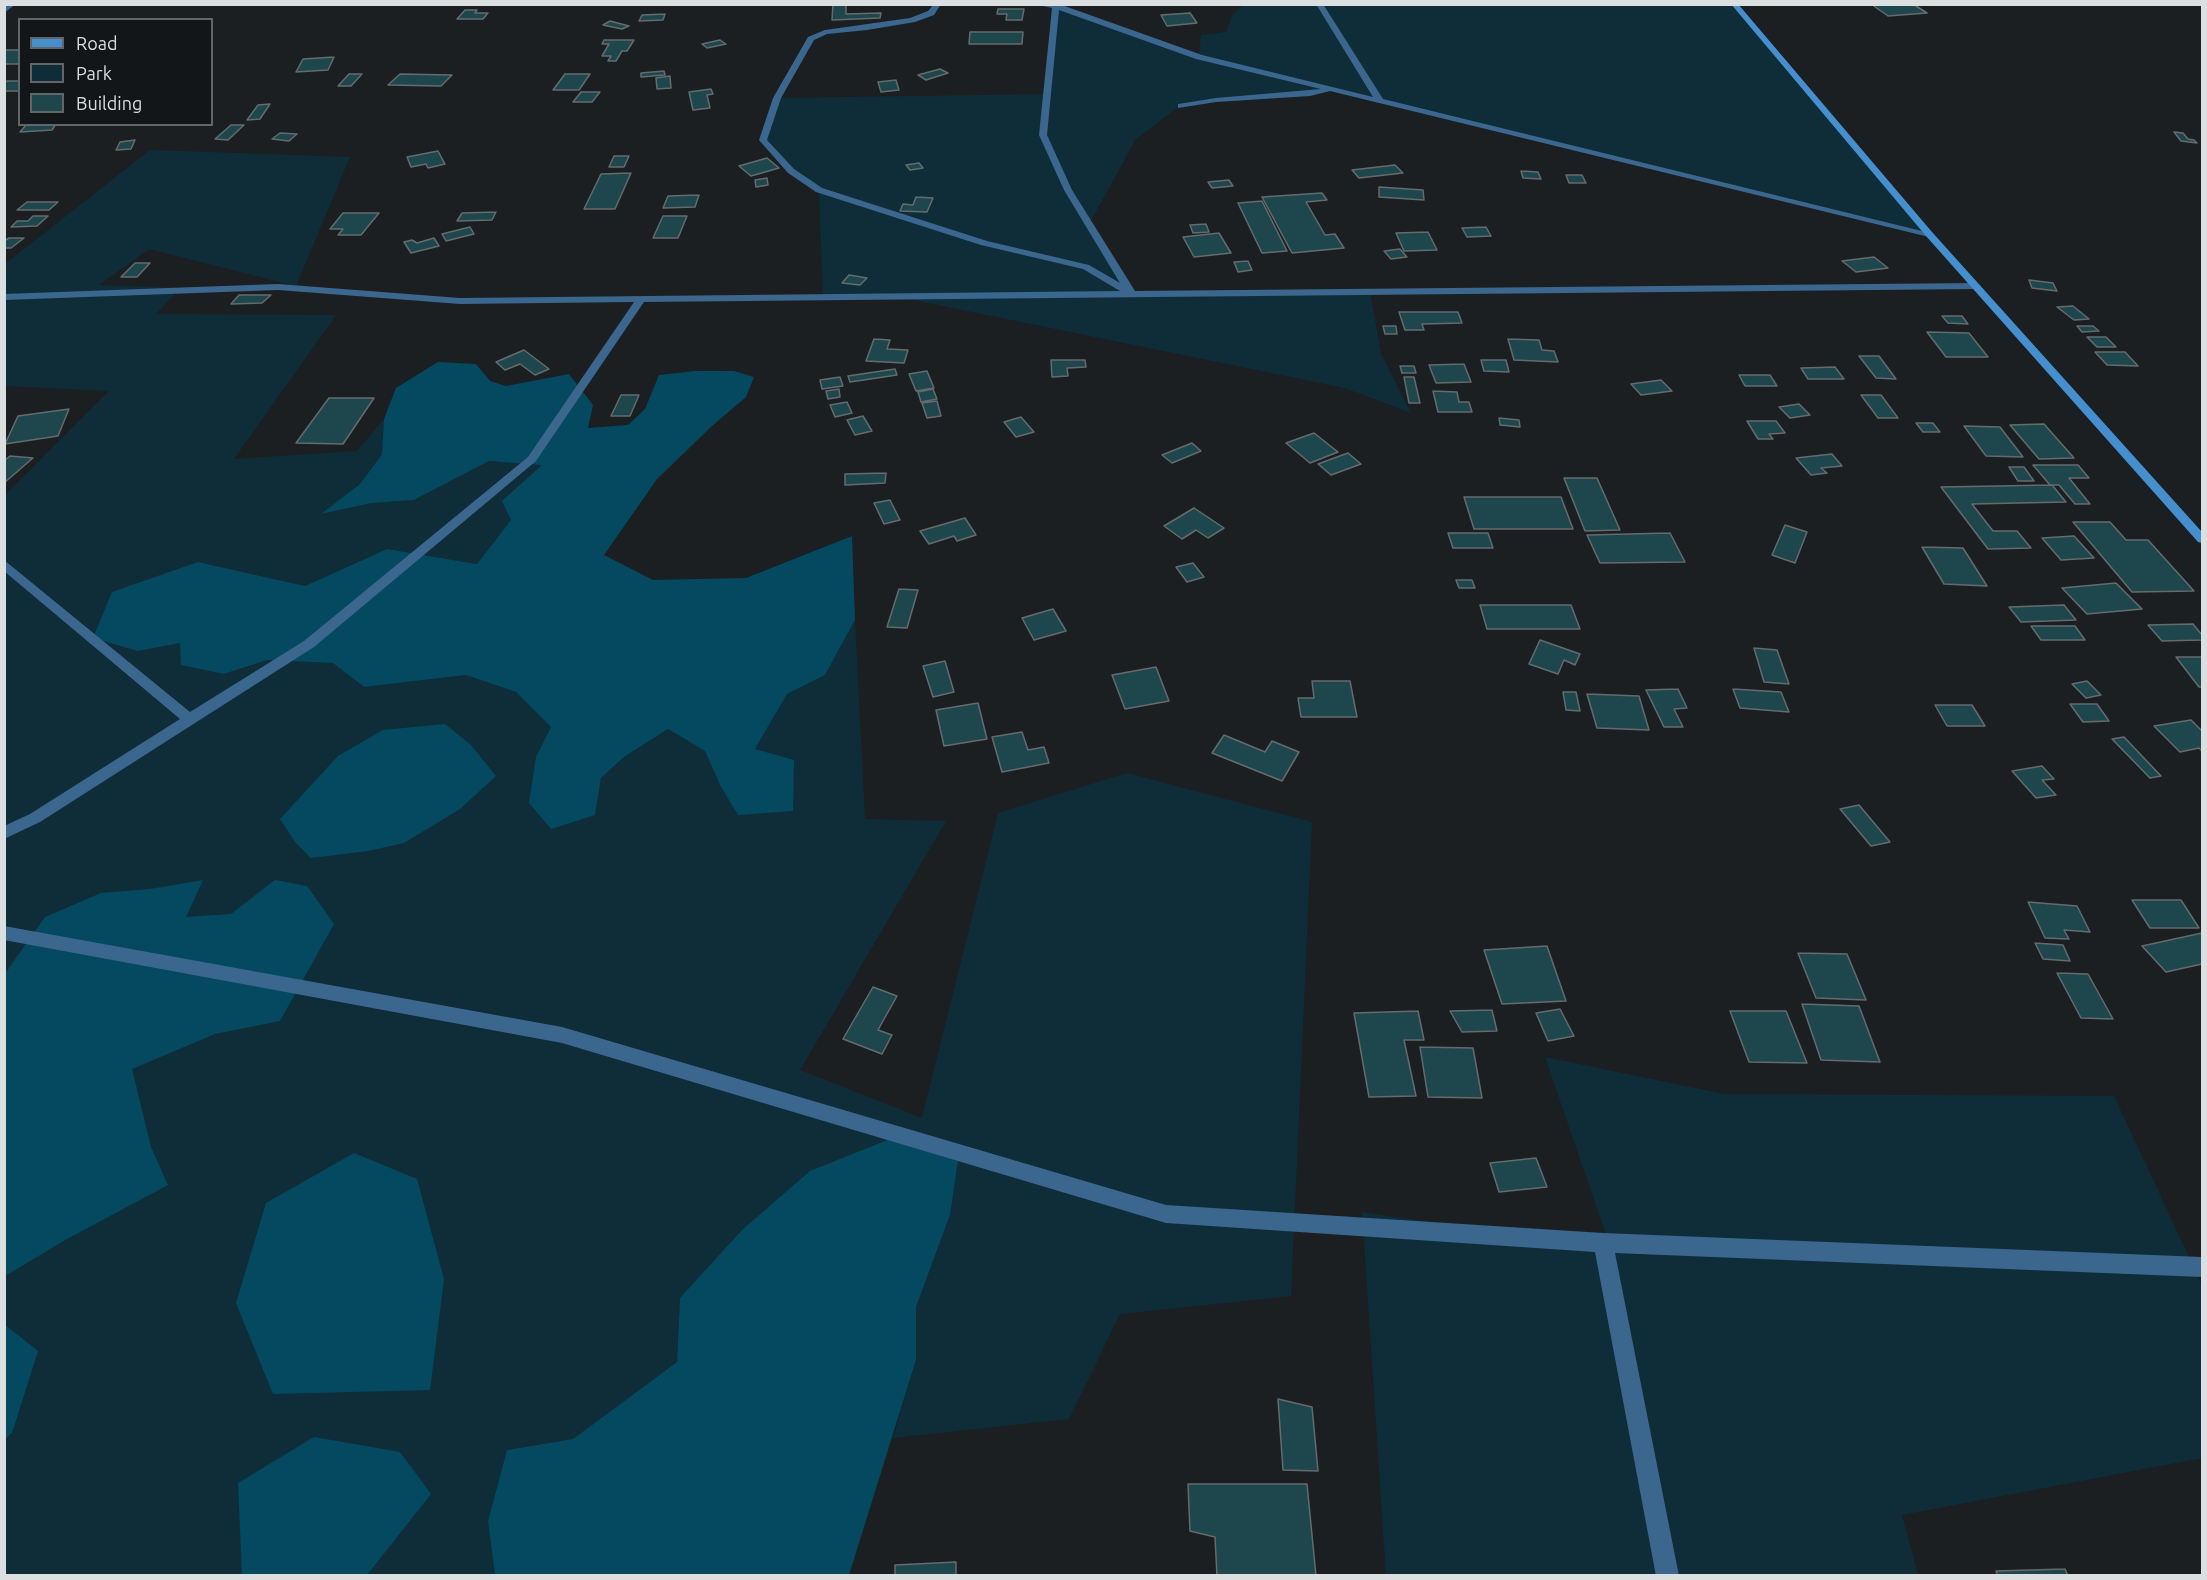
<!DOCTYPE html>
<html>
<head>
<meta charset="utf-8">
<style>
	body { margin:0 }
	#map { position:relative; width:2207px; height:1580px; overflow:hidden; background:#1b1f22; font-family:Ubuntu,sans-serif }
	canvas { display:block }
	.frame { position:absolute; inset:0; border:6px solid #dbdfe0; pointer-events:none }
	.legend { position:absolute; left:18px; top:18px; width:195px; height:108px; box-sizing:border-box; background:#121618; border:2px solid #626668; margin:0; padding:8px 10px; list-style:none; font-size:18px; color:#dbdfe0 }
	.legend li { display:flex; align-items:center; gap:12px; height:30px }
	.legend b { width:30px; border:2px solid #626668 }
</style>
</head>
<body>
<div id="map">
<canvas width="2207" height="1580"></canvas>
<div class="frame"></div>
<ul class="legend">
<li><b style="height:8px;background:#468fcf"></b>Road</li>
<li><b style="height:16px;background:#0f2d39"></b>Park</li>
<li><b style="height:16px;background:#1d474c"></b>Building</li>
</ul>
</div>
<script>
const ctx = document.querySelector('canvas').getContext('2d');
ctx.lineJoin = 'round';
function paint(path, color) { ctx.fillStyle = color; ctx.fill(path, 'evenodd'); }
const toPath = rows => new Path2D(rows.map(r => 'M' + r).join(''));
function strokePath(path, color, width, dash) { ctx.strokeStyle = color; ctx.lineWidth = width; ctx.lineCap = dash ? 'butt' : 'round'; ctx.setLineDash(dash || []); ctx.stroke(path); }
const green = toPath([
	[1243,5,1734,5,1929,234,1331,89,1216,100,1181,105,1136,139,1089,224,1131,294,1370,292,1381,353,1411,413,1345,388,899,297,823,298,819,190,791,171,763,140,777,98,1047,94,1056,6,1199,57,1201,35,1226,32,1232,16],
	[150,150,350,157,296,286,149,249,99,285,180,288,156,314,336,315,234,459,357,451,384,419,382,453,360,484,323,514,372,503,414,500,489,461,543,465,503,501,511,520,477,564,387,549,305,586,198,562,138,651,180,642,224,674,267,660,333,663,364,687,467,675,516,692,551,727,536,757,595,815,601,778,624,757,668,729,705,751,720,785,755,749,787,694,825,675,855,620,865,819,946,821,800,1070,922,1118,998,813,1127,773,1312,822,1291,1296,1120,1314,1069,1419,893,1438,916,1360,916,1307,950,1215,680,1298,677,1362,573,1439,507,1450,488,1521,495,1575,5,1575,5,495,109,391,5,386,5,264],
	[1545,1057,1724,1094,2114,1096,2202,1285,2202,1458,1902,1515,1918,1575,1386,1575,1362,1212,1611,1249]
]);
const forest = toPath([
	[438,362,476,364,490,381,506,386,569,374,593,405,588,428,628,425,645,409,659,375,695,371,734,371,754,377,746,397,712,426,657,479,604,555,653,580,746,578,852,536,855,620,825,675,787,694,755,749,794,760,793,811,738,815,720,785,705,751,668,729,624,757,601,778,595,815,551,829,529,803,536,757,551,727,516,692,466,675,364,687,333,663,267,660,224,674,181,665,180,643,138,651,93,638,112,592,198,562,305,586,387,549,477,564,511,520,502,501,542,465,489,461,414,500,372,503,321,514,360,484,382,454,384,419,396,388],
	[445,724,471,745,496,776,460,809,404,843,368,851,311,858,296,843,280,819,338,756,383,730],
	[203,880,186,917,231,914,275,880,307,886,334,924,280,1021,215,1034,132,1069,151,1147,168,1185,67,1239,5,1276,4,975,45,917,101,893,150,889],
	[900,1135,959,1153,950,1215,916,1307,916,1360,849,1575,495,1575,488,1521,507,1450,573,1439,677,1362,680,1298,742,1230,810,1171],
	[354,1153,417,1179,444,1279,430,1390,273,1394,236,1303,266,1203],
	[4,1324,38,1351,12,1433,5,1439],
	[314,1437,400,1452,431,1494,367,1575,242,1575,238,1483]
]);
const building = toPath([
	[833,4,846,4,846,14,881,13,880,18,832,20,833,4],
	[1871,4,1913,4,1927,13,1888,16,1871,4],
	[998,9,1024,9,1022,20,1006,20,1007,14,997,14,998,9],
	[465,10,477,10,475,13,488,13,483,19,457,19,465,10],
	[1190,13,1197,23,1167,26,1161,15,1190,13],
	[665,14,663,20,639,21,642,15,665,14],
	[610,21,629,26,622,29,603,25,610,21],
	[970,32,1023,32,1022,44,969,44,970,32],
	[604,40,634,40,627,51,622,51,616,61,608,61,611,56,602,56,609,44,602,44,604,40],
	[720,40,726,44,707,48,702,44,720,40],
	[4,50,20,50,20,64,4,64,4,50],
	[334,57,328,70,296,72,303,59,334,57],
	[940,69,948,73,926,80,918,75,940,69],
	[664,71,665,75,641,77,641,73,664,71],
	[349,74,362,74,351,86,338,86,349,74],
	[400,74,452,75,441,86,388,85,400,74],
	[565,74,590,74,579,90,553,90,565,74],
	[670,76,671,88,657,89,656,78,670,76],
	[896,80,899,90,881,92,878,82,896,80],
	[7,81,20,81,20,91,4,91,4,83,7,81],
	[711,89,713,94,707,95,710,108,693,110,689,92,711,89],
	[581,92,600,92,592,102,573,102,581,92],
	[270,104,260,119,247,120,258,105,270,104],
	[27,124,56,124,52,130,20,132,27,124],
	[231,125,244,125,228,140,215,139,231,125],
	[2174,132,2183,133,2188,139,2194,140,2197,143,2181,141,2174,132],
	[280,133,297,134,289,141,272,139,280,133],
	[135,140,131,149,116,150,120,142,135,140],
	[438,151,445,164,428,168,426,164,411,167,407,157,438,151],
	[614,156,629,156,624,167,609,167,614,156],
	[767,158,779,168,751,176,739,166,767,158],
	[919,163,923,168,910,170,906,165,919,163],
	[1395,165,1403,173,1359,178,1352,170,1395,165],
	[1521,171,1538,172,1541,179,1523,178,1521,171],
	[631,173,615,209,584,209,601,174,631,173],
	[1566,175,1582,175,1586,183,1569,183,1566,175],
	[767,178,768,185,756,187,755,180,767,178],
	[1229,180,1233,186,1212,188,1208,182,1229,180],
	[1379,187,1423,190,1424,200,1379,197,1379,187],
	[1322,193,1327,200,1306,202,1325,235,1335,234,1344,248,1292,253,1262,197,1322,193],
	[699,195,695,207,663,208,668,196,699,195],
	[916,197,933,198,927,212,900,211,903,204,913,205,916,197],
	[1262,201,1287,251,1262,253,1238,203,1262,201],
	[27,202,58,202,49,210,17,210,27,202],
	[496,212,492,220,457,221,462,213,496,212],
	[343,213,379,213,361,235,338,235,343,229,330,229,343,213],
	[33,216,48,216,37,226,11,227,17,221,28,221,33,216],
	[663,216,687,216,678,238,653,238,663,216],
	[1206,224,1209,232,1193,233,1190,225,1206,224],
	[470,227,474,234,446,241,442,234,470,227],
	[1486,227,1491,236,1467,237,1462,228,1486,227],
	[1428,232,1437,250,1404,251,1396,233,1428,232],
	[1219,233,1231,253,1194,257,1183,237,1219,233],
	[9,238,24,238,11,248,4,248,4,241,9,238],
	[434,238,439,246,411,253,404,242,412,240,417,243,434,238],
	[1400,249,1407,257,1391,259,1384,251,1400,249],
	[1874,257,1888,268,1856,272,1842,261,1874,257],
	[1248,261,1252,270,1238,272,1234,262,1248,261],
	[135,263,150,263,137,277,121,277,135,263],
	[849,275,867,278,860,285,842,283,849,275],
	[2029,280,2053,283,2057,291,2032,288,2029,280],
	[239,295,271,295,262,303,231,304,239,295],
	[2073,306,2089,319,2074,320,2057,307,2073,306],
	[1399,312,1458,312,1462,323,1422,324,1424,330,1405,330,1399,312],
	[1942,316,1962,316,1968,324,1948,323,1942,316],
	[1383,326,1396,326,1397,334,1385,334,1383,326],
	[2077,326,2093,326,2099,331,2082,332,2077,326],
	[1927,332,1969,333,1988,357,1946,357,1927,332],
	[2087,337,2106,337,2116,347,2097,347,2087,337],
	[874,339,890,340,887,349,908,350,904,363,866,361,874,339],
	[1508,339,1539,340,1542,350,1554,351,1558,362,1514,360,1508,339],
	[524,350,549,369,535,375,520,364,505,370,496,362,524,350],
	[2095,352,2125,352,2138,366,2107,365,2095,352],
	[1859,356,1879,356,1896,379,1876,378,1859,356],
	[1051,360,1085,360,1086,367,1067,368,1068,376,1052,377,1051,360],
	[1481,360,1506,360,1509,372,1484,371,1481,360],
	[1464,364,1471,382,1436,383,1429,365,1464,364],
	[1400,366,1414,366,1416,373,1402,373,1400,366],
	[1835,367,1844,379,1808,379,1801,368,1835,367],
	[895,369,897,375,850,382,848,376,895,369],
	[927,371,934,388,916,391,909,374,927,371],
	[1739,375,1770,375,1777,386,1745,386,1739,375],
	[840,377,843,386,822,389,820,380,840,377],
	[1404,377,1414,377,1420,403,1409,403,1404,377],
	[1661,380,1672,391,1641,395,1631,384,1661,380],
	[839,389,840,397,828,399,826,391,839,389],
	[933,389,937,399,921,402,918,392,933,389],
	[1433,391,1457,392,1459,402,1469,402,1472,412,1438,412,1433,391],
	[621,395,639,395,630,416,611,416,621,395],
	[1861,395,1881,395,1898,418,1878,418,1861,395],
	[329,398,374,398,343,444,296,443,329,398],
	[937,401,941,416,927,418,922,403,937,401],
	[847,402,852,413,835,417,830,405,847,402],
	[1799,404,1810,415,1790,418,1779,407,1799,404],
	[69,409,58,436,5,444,18,416,69,409],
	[863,416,872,431,855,435,847,420,863,416],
	[1021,417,1034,432,1016,437,1004,422,1021,417],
	[1499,418,1519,420,1520,427,1500,425,1499,418],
	[1747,421,1776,421,1785,433,1769,434,1773,439,1758,439,1747,421],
	[1916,423,1933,423,1940,432,1923,432,1916,423],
	[2044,424,2074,458,2039,459,2010,425,2044,424],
	[1964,426,2000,427,2023,457,1986,456,1964,426],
	[1314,433,1338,452,1310,463,1286,443,1314,433],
	[1192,443,1201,451,1172,463,1162,455,1192,443],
	[1348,453,1361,464,1331,475,1318,464,1348,453],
	[1832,454,1842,466,1821,468,1827,473,1811,475,1796,458,1832,454],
	[10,456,33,458,4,483,4,461,10,456],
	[2033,465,2078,465,2089,478,2069,478,2090,504,2075,504,2059,485,2050,485,2033,465],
	[2009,467,2024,467,2034,481,2018,481,2009,467],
	[886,473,885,483,845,485,845,474,886,473],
	[1564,478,1597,478,1620,530,1585,531,1564,478],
	[2052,485,2066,502,1972,504,1993,531,2017,531,2031,548,1988,549,1941,487,2052,485],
	[1464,497,1561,497,1573,529,1474,529,1464,497],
	[890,500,900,520,884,524,874,503,890,500],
	[1194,508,1224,528,1208,538,1196,530,1182,539,1164,526,1194,508],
	[965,518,976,535,957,541,954,536,929,544,920,531,965,518],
	[2073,522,2110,522,2126,540,2148,540,2194,591,2132,592,2073,522],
	[1785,525,1807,532,1795,563,1772,555,1785,525],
	[1448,533,1488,533,1493,548,1453,548,1448,533],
	[1670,533,1685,562,1600,563,1587,535,1670,533],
	[2074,536,2094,558,2061,560,2042,538,2074,536],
	[1922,547,1963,548,1987,586,1944,584,1922,547],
	[1193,563,1204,577,1187,582,1176,567,1193,563],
	[1456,580,1472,580,1475,588,1459,588,1456,580],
	[2116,583,2142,609,2087,614,2062,588,2116,583],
	[899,589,918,590,907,628,887,627,899,589],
	[1480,605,1571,605,1580,629,1487,629,1480,605],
	[2064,605,2076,620,2021,622,2009,607,2064,605],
	[1053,609,1066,631,1034,640,1022,618,1053,609],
	[2193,624,2202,635,2202,640,2162,641,2148,625,2193,624],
	[2031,626,2075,626,2085,640,2041,640,2031,626],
	[1540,640,1580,654,1575,665,1564,660,1558,674,1529,664,1540,640],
	[1754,648,1777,650,1789,684,1764,682,1754,648],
	[2176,657,2202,657,2202,687,2199,687,2176,657],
	[945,661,954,692,933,697,923,666,945,661],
	[1156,667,1169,701,1125,709,1112,675,1156,667],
	[1312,681,1350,681,1357,717,1301,717,1298,698,1314,698,1312,681],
	[2087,681,2101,695,2086,698,2072,684,2087,681],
	[1678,689,1687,708,1674,709,1683,727,1664,727,1646,690,1678,689],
	[1733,689,1781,692,1789,712,1740,708,1733,689],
	[1563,692,1576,692,1580,711,1566,710,1563,692],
	[1587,694,1639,696,1649,730,1597,728,1587,694],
	[978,703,987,739,944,746,936,710,978,703],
	[2070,704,2097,704,2109,721,2083,722,2070,704],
	[1935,705,1972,705,1985,726,1947,726,1935,705],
	[2191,720,2202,731,2202,751,2199,748,2180,752,2154,726,2191,720],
	[1022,732,1028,750,1044,747,1049,763,1002,772,992,737,1022,732],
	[1224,735,1265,752,1272,741,1299,752,1282,781,1212,753,1224,735],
	[2124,737,2161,776,2150,778,2112,739,2124,737],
	[2042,766,2054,779,2042,780,2056,795,2036,798,2012,771,2042,766],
	[1859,805,1890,842,1871,846,1840,809,1859,805],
	[2132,900,2181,900,2199,928,2150,928,2132,900],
	[2028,902,2077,906,2090,932,2064,930,2069,939,2045,938,2028,902],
	[2202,933,2202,964,2166,972,2142,946,2202,933],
	[2035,943,2063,945,2070,961,2043,959,2035,943],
	[1547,946,1566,1001,1502,1004,1484,950,1547,946],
	[1798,953,1847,954,1866,1000,1816,998,1798,953],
	[2057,973,2088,974,2113,1019,2081,1018,2057,973],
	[873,987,897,996,878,1030,892,1035,882,1054,843,1039,873,987],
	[1802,1004,1859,1006,1880,1062,1821,1060,1802,1004],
	[1560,1009,1574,1036,1548,1041,1536,1013,1560,1009],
	[1492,1010,1497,1031,1462,1032,1450,1011,1492,1010],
	[1418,1011,1424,1040,1404,1040,1416,1096,1369,1097,1354,1013,1418,1011],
	[1730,1011,1786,1011,1807,1063,1749,1062,1730,1011],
	[1420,1047,1473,1048,1482,1098,1428,1097,1420,1047],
	[1536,1158,1547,1187,1499,1192,1490,1163,1536,1158],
	[1278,1399,1312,1407,1318,1471,1283,1470,1278,1399],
	[1188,1484,1307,1484,1316,1576,1217,1576,1215,1537,1190,1531,1188,1484],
	[956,1562,956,1576,895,1576,895,1565,956,1562],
	[2065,1569,2068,1576,1998,1576,1996,1571,2065,1569]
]);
const minor = toPath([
	[8,4,16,4,4,13,4,7,8,4],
	[934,4,941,4,934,15,915,22,867,30,827,34,814,40,781,98,767,140,794,169,822,188,987,241,1089,265,1120,283,1064,190,1039,135,1052,8,1034,4,1059,4,1202,55,1373,97,1316,4,1323,4,1383,99,1934,234,1929,237,1330,91,1310,96,1216,102,1178,108,1178,104,1216,98,1321,89,1196,59,1059,10,1047,135,1072,190,1135,291,1976,283,1981,286,1976,289,644,302,536,461,314,647,40,822,4,839,4,826,30,814,180,719,4,571,4,560,190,712,304,641,528,457,634,302,460,304,278,290,4,300,4,294,278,284,460,298,1120,291,1083,269,981,245,816,192,788,173,759,140,773,98,808,37,825,30,910,18,928,11,934,4],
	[4,926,562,1027,1166,1205,1603,1233,2202,1257,2202,1277,1615,1253,1679,1576,1656,1576,1595,1252,1166,1223,562,1043,4,940,4,926]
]);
const secondary = toPath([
	[1731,4,1738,4,1932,232,2202,532,2202,543,2198,542,1926,236,1731,4]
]);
paint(green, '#0f2d39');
paint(forest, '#04495f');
paint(building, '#1d474c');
strokePath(building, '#656b6c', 1.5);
paint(minor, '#3b678e');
paint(secondary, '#468fcf');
</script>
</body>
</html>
